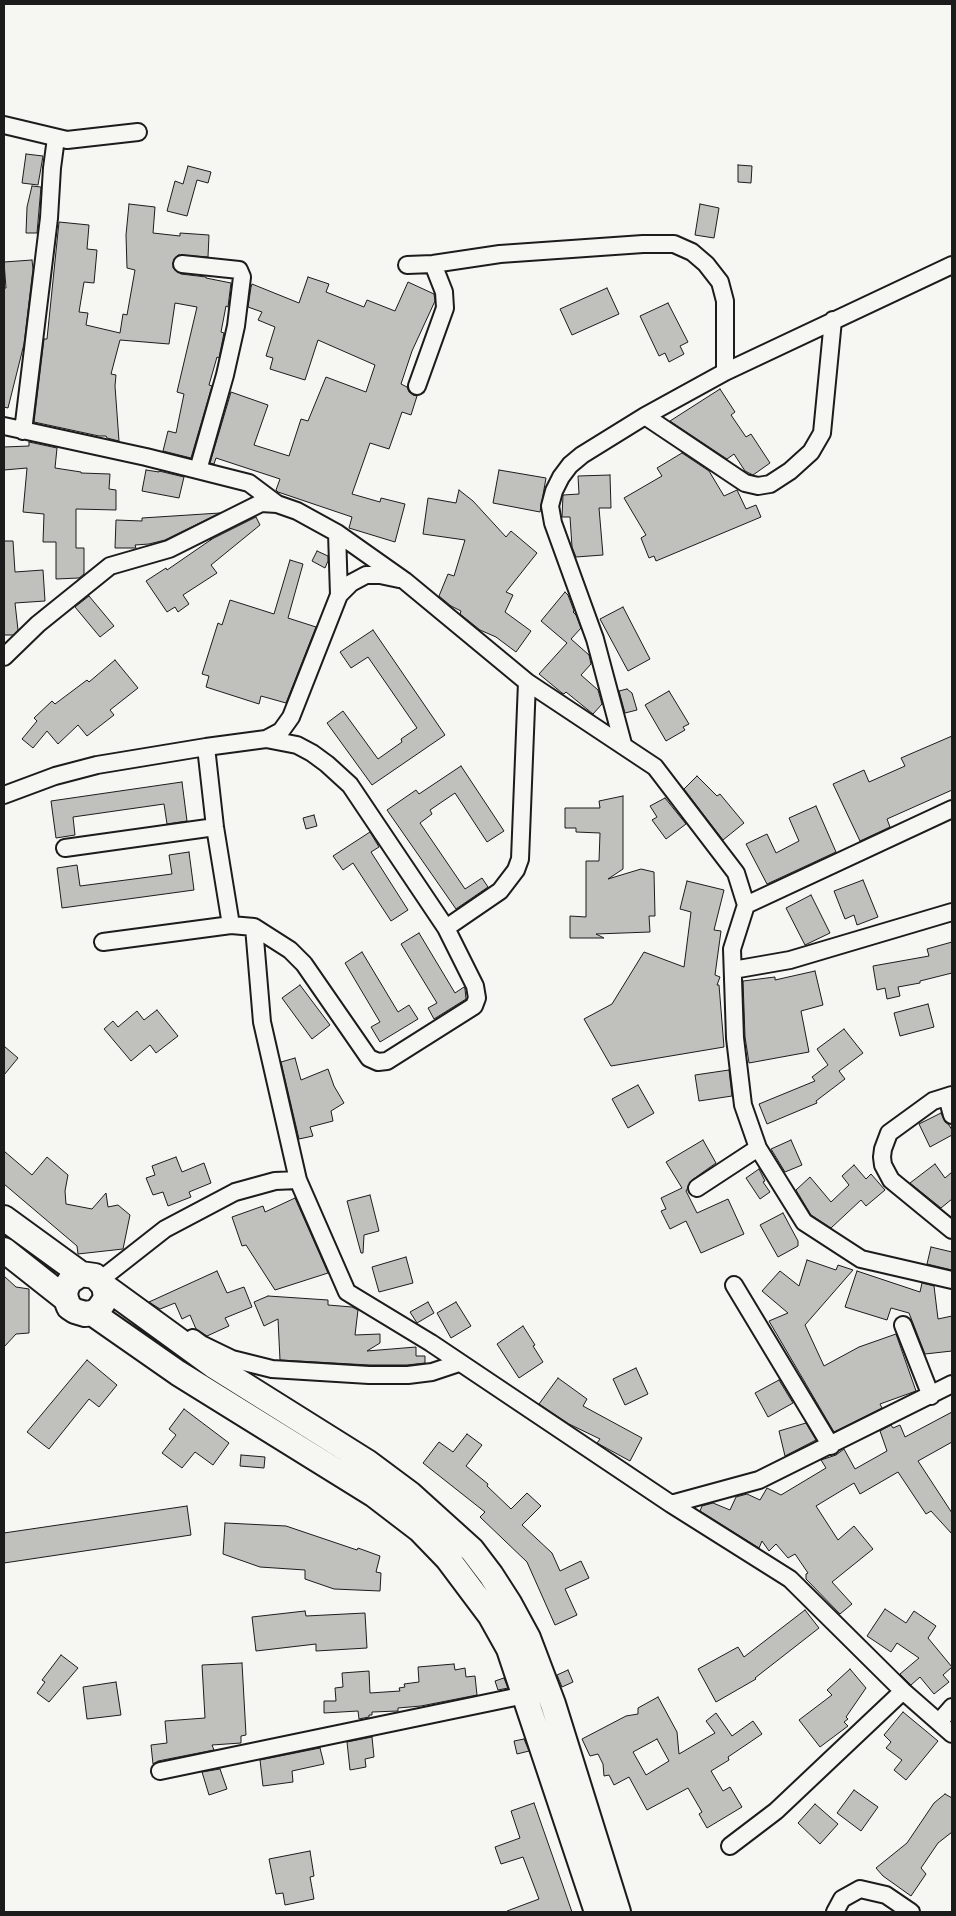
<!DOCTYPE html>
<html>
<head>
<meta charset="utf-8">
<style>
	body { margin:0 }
	#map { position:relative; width:956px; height:1916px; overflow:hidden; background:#f6f6f2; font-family:Mali,sans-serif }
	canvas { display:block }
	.frame { position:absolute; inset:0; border:5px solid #1c1c1c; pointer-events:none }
</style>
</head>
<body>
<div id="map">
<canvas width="956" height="1916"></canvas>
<div class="frame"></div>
</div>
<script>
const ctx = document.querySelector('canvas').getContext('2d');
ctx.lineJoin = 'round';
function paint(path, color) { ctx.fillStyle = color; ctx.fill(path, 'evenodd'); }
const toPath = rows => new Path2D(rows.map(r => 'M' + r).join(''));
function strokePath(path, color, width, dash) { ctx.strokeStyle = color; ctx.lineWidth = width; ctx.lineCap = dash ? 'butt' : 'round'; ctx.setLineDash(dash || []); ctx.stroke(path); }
const building = toPath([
	[26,154,43,156,38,185,22,183,26,154],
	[738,165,752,166,751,183,738,182,738,165],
	[188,166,211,172,208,183,197,180,187,216,167,211,175,181,183,184,188,166],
	[32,186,41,187,37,233,26,233,27,207,32,186],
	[129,204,155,207,153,233,180,236,180,233,209,235,208,257,178,255,174,259,173,268,181,274,206,277,206,278,231,283,228,307,226,306,221,332,224,333,219,358,217,357,209,385,212,386,191,458,163,451,168,431,176,433,184,394,177,392,197,307,175,303,169,344,120,340,111,374,116,375,115,386,119,441,107,438,106,436,99,436,34,422,44,339,47,339,59,222,89,225,87,249,97,250,94,283,84,282,79,312,88,313,86,325,120,333,123,314,127,315,135,270,127,268,126,235,129,204],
	[700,204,719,208,714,238,695,235,700,204],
	[32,260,33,269,24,344,8,408,4,407,4,288,6,288,4,262,32,260],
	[308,277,329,284,326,292,364,307,367,300,395,311,408,282,434,294,435,301,412,351,401,384,407,387,409,392,413,395,417,396,411,415,402,412,389,449,370,443,352,494,380,502,381,498,405,504,395,542,349,528,352,517,278,492,276,490,280,479,216,458,214,464,210,463,231,392,268,405,254,445,289,456,301,419,308,421,326,377,366,392,375,365,318,340,305,380,270,369,273,358,266,356,275,327,258,320,262,312,248,307,251,287,252,284,299,303,308,277],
	[607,288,619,314,572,335,560,309,607,288],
	[668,303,688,342,680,346,684,354,669,362,665,353,659,356,640,316,668,303],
	[720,389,735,412,731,415,746,437,751,434,770,463,753,475,745,471,734,454,727,459,670,421,720,389],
	[29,442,57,448,55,468,81,472,81,473,110,474,109,489,116,490,116,510,76,509,76,548,84,548,84,574,79,578,56,579,56,542,43,542,44,514,23,512,27,468,4,470,4,447,29,446,29,442],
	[682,453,709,471,724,496,737,490,746,509,756,505,761,517,656,561,654,556,649,558,641,538,646,535,624,498,662,476,657,468,682,453],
	[146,470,159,472,159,471,184,477,179,498,142,491,146,470],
	[499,470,546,478,540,512,493,503,499,470],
	[610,475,611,508,599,508,603,555,576,557,572,547,570,517,562,517,563,495,579,494,578,476,610,475],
	[459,490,473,501,506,537,511,531,537,553,506,592,513,595,505,612,531,631,516,652,496,637,480,630,460,614,461,611,451,606,439,596,448,574,454,576,465,540,423,534,428,498,456,503,459,490],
	[220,513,165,540,149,544,135,545,136,548,115,548,116,520,142,521,142,518,220,513],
	[256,517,260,525,211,565,217,573,183,595,189,604,178,612,175,607,167,612,146,581,166,568,167,570,212,539,210,540,256,517],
	[4,541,13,541,15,572,43,570,45,601,15,603,18,630,13,635,4,635,4,541],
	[317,551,328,556,328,561,325,568,312,561,317,551],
	[290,560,303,564,288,618,316,627,286,703,261,696,259,704,206,687,209,676,202,674,218,623,222,625,230,600,274,614,290,560],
	[565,592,568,595,574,611,573,612,576,615,581,628,571,639,589,655,591,664,581,675,598,690,602,704,593,714,566,692,564,694,562,693,539,674,567,643,541,621,565,592],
	[89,596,114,626,100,637,75,607,89,596],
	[623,607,650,659,628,671,600,619,623,607],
	[373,630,445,735,372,785,327,723,343,711,378,759,402,742,401,739,417,728,368,657,351,668,340,652,373,630],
	[115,660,138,688,110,710,114,715,87,736,78,725,58,744,47,731,33,748,22,739,37,721,34,718,52,701,55,704,87,680,89,682,115,660],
	[627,689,632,693,637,710,625,713,619,691,627,689],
	[669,691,689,724,683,727,685,730,666,741,645,705,669,691],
	[952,736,952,790,887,819,890,827,860,841,833,784,864,770,869,782,905,766,901,758,952,736],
	[461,766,504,831,487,842,455,793,430,810,432,814,420,823,465,889,482,878,488,887,456,909,387,810,416,790,419,794,461,766],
	[697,776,717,796,720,794,744,823,723,840,684,789,697,776],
	[182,782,187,821,167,824,164,804,73,817,75,835,56,838,51,801,182,782],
	[623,796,623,869,608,879,641,869,654,872,655,916,649,916,650,932,596,934,604,938,570,938,570,916,586,917,586,861,599,861,600,833,576,832,576,828,565,828,565,808,600,808,599,801,623,796],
	[665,798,686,824,666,839,652,820,657,817,650,806,665,798],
	[816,806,836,852,767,884,746,844,767,834,776,853,799,841,789,818,816,806],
	[314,815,317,826,306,829,303,818,314,815],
	[370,832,379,847,371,852,408,910,391,921,353,863,343,870,333,856,370,832],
	[189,852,194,890,62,908,57,868,77,865,80,886,172,874,169,855,189,852],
	[863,880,878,917,857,925,854,915,845,919,834,891,863,880],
	[687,881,724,890,714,930,721,931,715,975,720,977,717,985,719,985,724,1047,611,1066,584,1019,612,1004,644,952,684,967,691,912,680,909,687,881],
	[811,895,830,933,805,945,786,908,811,895],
	[419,933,455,993,464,987,465,989,466,999,434,1019,428,1008,437,1003,401,944,419,933],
	[952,942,952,973,920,981,920,983,898,987,900,996,887,999,885,988,877,990,873,966,929,956,927,949,952,942],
	[362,952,398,1012,409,1005,418,1019,380,1042,371,1027,380,1022,345,963,362,952],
	[815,971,823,1005,801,1011,809,1052,749,1063,745,1037,743,981,775,977,775,980,815,971],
	[300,985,330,1025,312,1039,282,998,300,985],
	[928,1004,934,1027,900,1036,894,1013,928,1004],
	[157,1010,178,1036,156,1053,150,1045,131,1061,104,1029,113,1021,118,1027,137,1011,144,1020,157,1010],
	[844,1029,863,1053,839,1071,845,1079,816,1101,817,1103,767,1124,759,1104,815,1081,812,1077,828,1065,817,1049,844,1029],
	[4,1046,18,1058,4,1075,4,1046],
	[295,1058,301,1080,328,1069,334,1086,344,1103,331,1111,333,1121,310,1127,313,1136,299,1139,281,1062,295,1058],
	[729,1070,732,1096,699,1101,695,1075,729,1070],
	[638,1085,654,1113,628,1128,612,1099,638,1085],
	[941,1113,945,1122,949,1125,952,1130,952,1135,930,1147,919,1124,941,1113],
	[703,1140,716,1163,692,1180,686,1191,697,1213,728,1199,744,1234,701,1253,686,1221,670,1229,661,1211,666,1209,661,1198,682,1188,666,1162,703,1140],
	[791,1140,802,1165,785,1172,771,1149,791,1140],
	[4,1151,32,1175,47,1157,68,1175,65,1191,66,1204,92,1209,106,1193,108,1207,118,1205,130,1215,123,1249,78,1254,77,1246,4,1184,4,1151],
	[176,1157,182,1172,204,1163,211,1183,189,1192,191,1197,168,1206,163,1192,153,1195,146,1178,155,1175,152,1166,176,1157],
	[935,1164,945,1178,952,1172,952,1199,941,1208,910,1183,935,1164],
	[854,1165,866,1179,871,1174,885,1190,866,1206,861,1200,831,1228,811,1215,796,1190,810,1177,831,1202,849,1185,842,1176,854,1165],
	[759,1169,765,1181,763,1182,770,1192,760,1199,746,1178,759,1169],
	[370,1195,379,1231,364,1235,363,1253,361,1253,347,1201,370,1195],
	[295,1198,328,1273,275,1290,246,1245,242,1246,232,1217,263,1206,265,1212,295,1198],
	[783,1213,798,1241,798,1246,778,1257,760,1225,783,1213],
	[931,1247,952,1252,952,1270,927,1264,931,1247],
	[406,1257,413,1283,379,1292,372,1267,406,1257],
	[807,1260,836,1270,838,1265,853,1270,805,1325,824,1366,859,1347,896,1334,916,1391,880,1404,882,1408,834,1432,769,1321,788,1313,762,1291,780,1271,799,1286,807,1260],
	[217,1271,227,1293,244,1287,252,1307,225,1318,229,1326,207,1336,196,1329,190,1315,182,1319,175,1303,160,1309,149,1302,217,1271],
	[857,1271,920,1292,922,1283,934,1286,938,1319,952,1316,952,1351,925,1354,909,1313,891,1308,887,1320,845,1307,857,1271],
	[4,1276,16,1287,29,1289,29,1333,16,1334,4,1347,4,1276],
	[268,1296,328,1300,328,1305,352,1307,358,1310,355,1335,380,1334,380,1343,367,1351,416,1347,416,1356,425,1356,425,1363,407,1365,369,1365,280,1360,278,1319,264,1326,254,1302,268,1296],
	[428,1302,434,1313,417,1323,410,1312,428,1302],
	[456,1302,471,1326,451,1338,437,1313,456,1302],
	[523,1326,535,1345,533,1346,543,1362,519,1378,497,1344,523,1326],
	[87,1360,117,1385,99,1407,89,1399,49,1449,27,1432,87,1360],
	[636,1368,648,1394,625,1405,613,1379,636,1368],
	[558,1378,587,1399,583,1406,642,1438,630,1461,597,1443,600,1439,569,1424,539,1404,558,1378],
	[779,1380,793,1403,768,1417,755,1393,779,1380],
	[184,1409,229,1443,213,1465,195,1452,182,1468,162,1453,176,1435,169,1429,184,1409],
	[952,1412,952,1442,918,1461,952,1513,952,1534,931,1511,926,1514,898,1472,860,1494,854,1483,816,1506,838,1540,854,1526,873,1549,832,1582,852,1604,840,1614,806,1579,806,1574,808,1573,795,1554,788,1558,776,1544,769,1551,762,1541,759,1548,700,1511,702,1506,713,1503,730,1510,736,1497,747,1494,760,1500,767,1488,781,1495,826,1468,821,1460,836,1455,844,1449,855,1469,887,1451,880,1431,891,1425,893,1428,900,1425,905,1437,952,1412],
	[806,1423,816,1440,785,1456,779,1431,806,1423],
	[467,1434,482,1445,466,1466,488,1484,487,1486,511,1509,527,1493,541,1506,522,1525,552,1553,560,1571,581,1561,589,1578,565,1589,577,1615,555,1625,527,1562,480,1517,485,1512,423,1463,439,1442,453,1452,467,1434],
	[241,1455,265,1457,264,1468,240,1466,241,1455],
	[187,1506,191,1535,4,1563,4,1533,187,1506],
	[225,1523,286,1526,357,1550,358,1548,380,1556,376,1572,381,1573,380,1591,334,1589,305,1579,305,1570,260,1567,223,1554,225,1523],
	[885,1609,906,1623,914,1611,936,1626,928,1638,952,1667,943,1675,949,1682,934,1694,920,1677,911,1685,900,1674,919,1658,897,1643,891,1652,867,1636,885,1609],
	[805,1610,819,1628,755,1678,756,1679,716,1702,698,1669,738,1647,744,1657,805,1610],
	[305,1611,306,1616,365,1613,367,1648,316,1651,316,1644,256,1651,252,1617,305,1611],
	[61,1655,78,1668,49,1702,37,1693,45,1682,42,1680,61,1655],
	[242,1663,246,1735,241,1736,241,1743,212,1745,214,1750,158,1761,153,1764,151,1745,167,1743,165,1721,205,1718,202,1665,242,1663],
	[454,1664,455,1670,465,1668,466,1677,475,1676,477,1695,421,1706,398,1708,398,1711,372,1712,372,1715,369,1715,369,1717,359,1719,358,1711,324,1713,324,1701,336,1701,335,1688,343,1687,342,1673,369,1671,370,1693,400,1691,399,1688,405,1687,404,1684,419,1682,418,1667,454,1664],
	[850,1669,866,1688,846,1717,848,1719,844,1722,848,1726,820,1747,799,1720,832,1695,827,1690,850,1669],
	[568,1670,573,1682,562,1687,557,1675,568,1670],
	[504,1678,508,1688,498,1690,495,1681,504,1678],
	[116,1682,121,1715,87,1719,83,1687,116,1682],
	[658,1697,677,1732,679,1754,715,1733,706,1721,716,1713,732,1736,753,1721,762,1734,728,1757,729,1760,711,1771,723,1791,730,1787,742,1807,707,1828,699,1814,702,1812,688,1788,647,1810,629,1777,614,1785,609,1775,604,1776,603,1764,598,1754,590,1756,582,1739,626,1716,638,1714,638,1708,658,1697],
	[657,1739,669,1761,646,1775,633,1752,657,1739],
	[903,1712,938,1741,906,1780,894,1770,902,1760,886,1748,891,1742,884,1735,903,1712],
	[372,1737,374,1757,365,1759,366,1767,350,1770,347,1742,372,1737],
	[524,1739,529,1751,517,1754,514,1741,524,1739],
	[320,1748,324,1764,292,1771,293,1782,263,1786,260,1760,320,1748],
	[220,1769,227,1789,209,1795,202,1772,220,1769],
	[854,1790,878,1807,861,1831,837,1813,854,1790],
	[945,1794,952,1798,952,1832,938,1843,921,1868,926,1874,911,1896,883,1876,876,1868,907,1843,934,1803,945,1794],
	[534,1803,555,1863,572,1912,507,1912,507,1911,539,1899,523,1857,501,1864,495,1847,520,1838,511,1811,534,1803],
	[815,1804,838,1824,820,1844,798,1823,815,1804],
	[310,1851,314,1876,310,1877,314,1899,285,1905,283,1893,276,1894,269,1859,310,1851]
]);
const minor = toPath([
	[4,125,67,140,138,132],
	[182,264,239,270,242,277,236,326,225,375,198,470],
	[407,265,433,264,500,254,643,244,674,244,692,252,706,264,720,282,725,301,725,372],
	[417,386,445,308,444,292,433,264],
	[645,416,745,483,758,486,770,484,790,471,811,452,822,433,833,320],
	[4,426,146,457,249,483,277,504,297,511,337,533,405,581,527,682,655,767,736,873,746,905,732,949,735,1038,743,1105,758,1148,804,1222,861,1259,952,1280],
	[23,431,49,218,52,168,56,138],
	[337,533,339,595,351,583,366,575,380,575,399,579],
	[4,657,38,624,110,566,169,549,261,503,277,504],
	[623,744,595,639,553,523,550,506,554,491,561,477,570,465,582,455,645,416,725,372,952,265],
	[206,747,215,827,231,925],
	[4,795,55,776,97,765,206,747,266,739,281,731,291,717,339,595],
	[65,848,215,827],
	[746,905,952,809],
	[254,927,262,1022,298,1180,347,1292,431,1343,671,1504,790,1579,903,1691,952,1734],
	[446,928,500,891,516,870,520,859,527,682],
	[103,942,231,925,254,927,290,950,304,964,369,1058,378,1062,387,1061,474,1006,477,998,475,986,446,928,350,785,327,764,312,753,297,745,266,739],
	[733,970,790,960,952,912],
	[952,1095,933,1101,889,1133,883,1149,882,1157,883,1165,891,1180,952,1230],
	[947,1097,952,1115],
	[697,1188,758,1148],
	[100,1280,165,1229,235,1192,275,1181,298,1180],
	[734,1285,831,1446],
	[903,1325,931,1396],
	[193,1338,201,1344,232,1359,272,1369,369,1375,408,1375,432,1372,459,1363],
	[671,1504,759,1480,952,1384],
	[939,1722,952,1707],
	[160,1771,525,1695],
	[730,1846,776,1811,903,1691],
	[835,1912,842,1899,860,1889,886,1895,911,1912]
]);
const secondary = toPath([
	[4,1218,81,1274],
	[4,1250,66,1299],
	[104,1286,214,1366,367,1462,410,1494,472,1550,491,1575,509,1603,528,1638,553,1704,618,1912],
	[92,1313,98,1310,103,1303,106,1297,104,1286,95,1276,81,1274,69,1282,65,1292,66,1299,69,1307,75,1311,85,1314,92,1313,178,1373,373,1494,420,1530,448,1559,490,1615,509,1649,597,1912]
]);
paint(building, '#c0c0bd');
strokePath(building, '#1c1c1c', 1);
strokePath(minor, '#1c1c1c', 20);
strokePath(secondary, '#1c1c1c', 28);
strokePath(minor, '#f6f6f2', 16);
strokePath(secondary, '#f6f6f2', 24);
</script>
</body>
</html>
